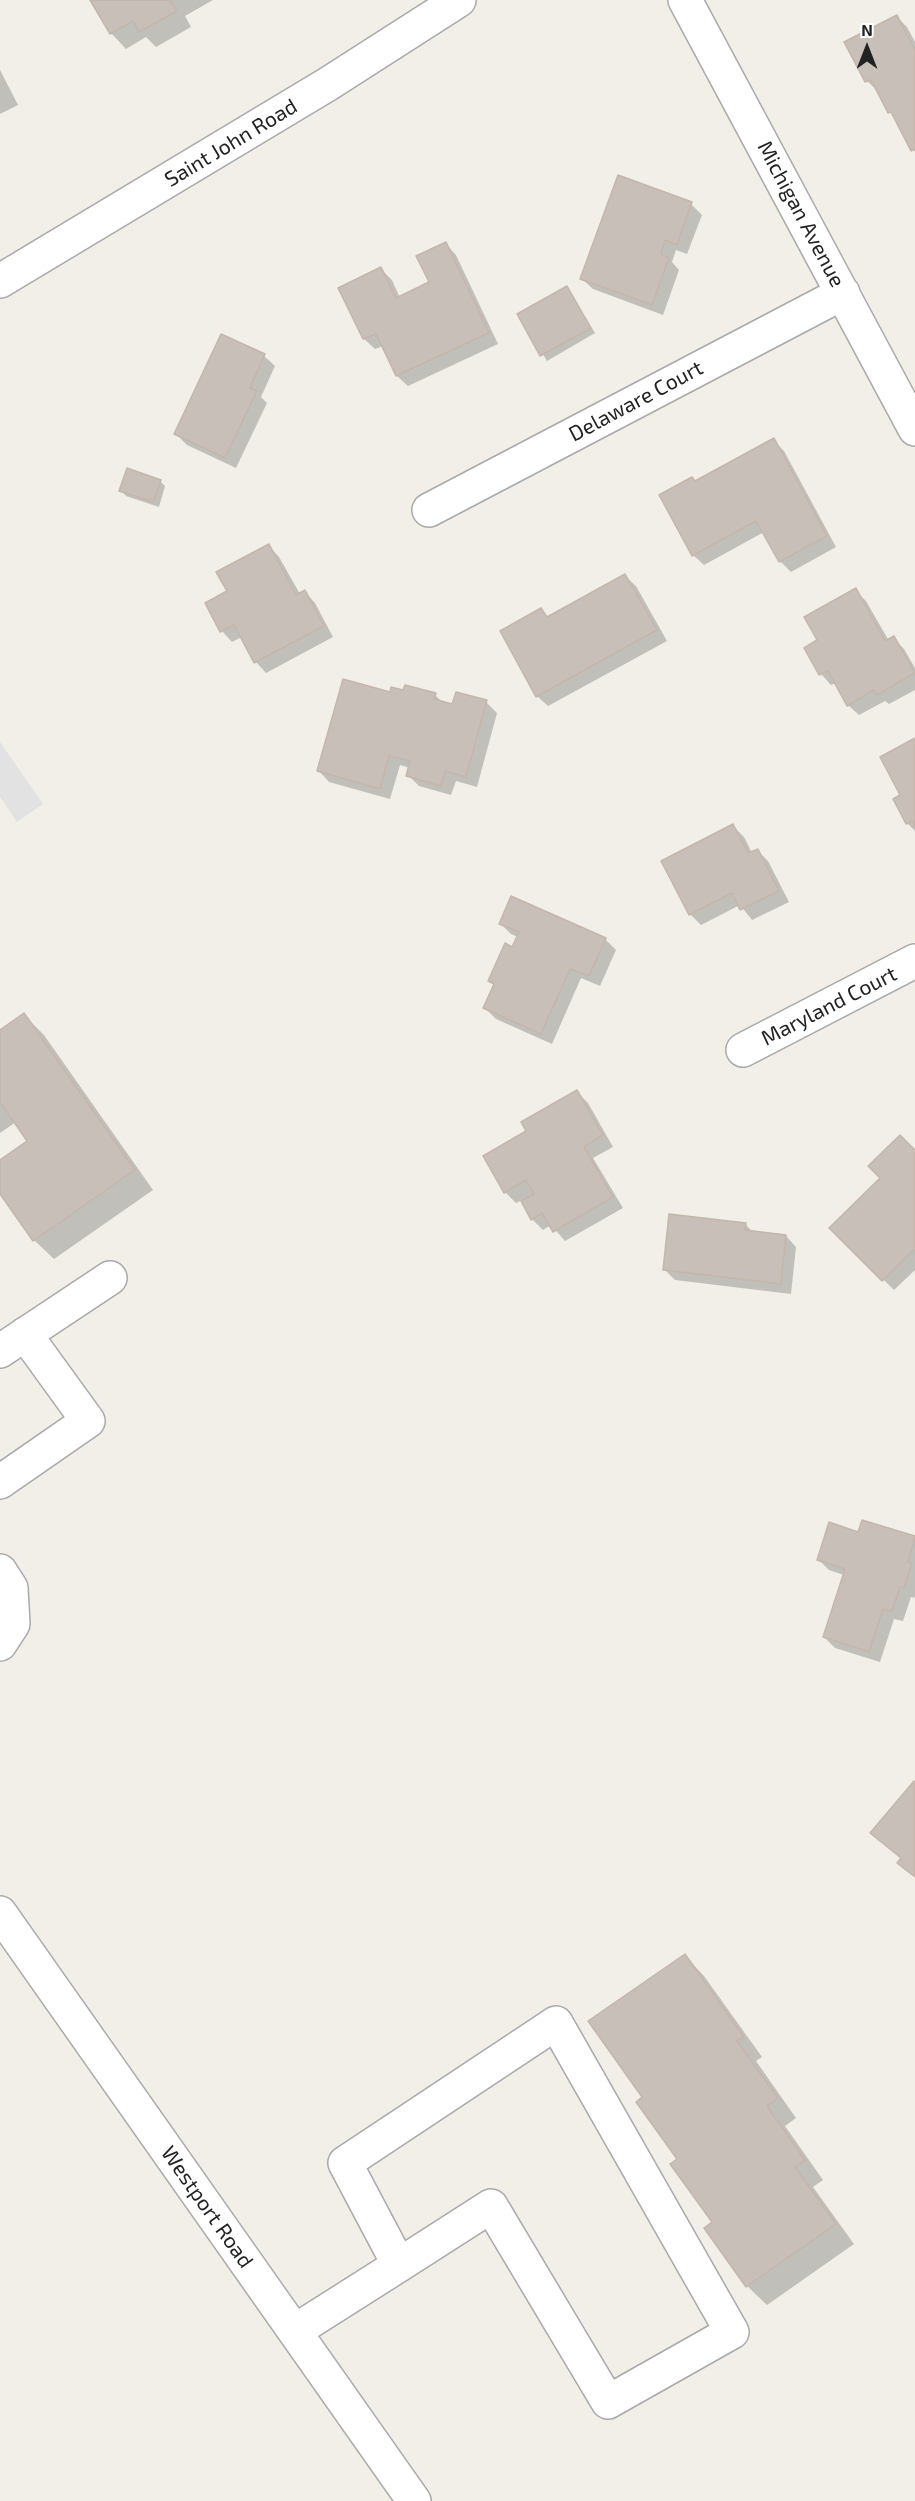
<!DOCTYPE html>
<html>
<head>
<meta charset="utf-8">
<style>
	body { margin:0 }
	#map { position:relative; width:915px; height:2501px; overflow:hidden; background:#f2efe9; font-family:"Exo 2",sans-serif }
	canvas { display:block }
	.north { position:absolute; left:837px; top:18px; width:60px; height:60px; -webkit-text-stroke:4px #fff; paint-order:stroke; rotate:0deg; font-size:16px; font-weight:700; line-height:24px; text-align:center; color:#222 }
	.north::after { content:''; display:block; margin:auto; width:21px; height:27px; background:#222; clip-path:polygon(50% 0,100% 100%,50% 72%,0 100%) }
</style>
</head>
<body>
<div id="map">
<canvas width="915" height="2501"></canvas>
<div class="north">N</div>
</div>
<script>
const ctx = document.querySelector('canvas').getContext('2d');
ctx.lineJoin = 'round';
function paint(path, color) { ctx.fillStyle = color; ctx.fill(path, 'evenodd'); }
const toPath = rows => new Path2D(rows.map(r => 'M' + r).join(''));
function strokePath(path, color, width, dash) { ctx.strokeStyle = color; ctx.lineWidth = width; ctx.lineCap = dash ? 'butt' : 'round'; ctx.setLineDash(dash || []); ctx.stroke(path); }
function drawText(font, color, halo, rows, align = 'center') {
  ctx.font = font + ' "Exo 2",sans-serif'; ctx.lineWidth = 4.5; ctx.setLineDash([]); ctx.textBaseline = 'middle'; ctx.strokeStyle = halo; ctx.fillStyle = color; for (const [text, x, y, turn = 0] of rows) {
    ctx.save(); ctx.translate(x, y); ctx.rotate((+turn || 0) * Math.PI / 180); ctx.textAlign = isNaN(turn) ? turn : align; if (halo) ctx.strokeText(text, 0, 0); ctx.fillText(text, 0, 0); ctx.restore();
  }
}
const parking = toPath([
	[0,742,43,804,17,822,0,797]
]);
const shadow = toPath([
	[92,0,213,0,185,16,191,27,156,47,146,37,126,49,111,33],
	[897,17,907,27,915,42,915,152,879,92,867,81],
	[0,70,18,105,0,114],
	[691,204,702,215,687,254,676,250,672,262,679,270,663,315,593,289,582,279],
	[446,244,456,255,498,344,408,386,397,376,383,346,375,349,364,339,381,269,392,280,400,298,431,283],
	[566,287,595,333,547,361,519,315],
	[222,336,264,356,275,366,261,397,267,403,236,468,187,445,176,434],
	[773,440,784,451,836,547,791,572,780,561,764,532,704,565,693,555,695,482],
	[160,481,165,486,159,507,126,496,121,490],
	[269,546,279,557,300,594,305,592,315,603,333,637,266,673,256,662,242,637,232,642,222,631,207,604,229,592],
	[625,576,636,586,667,641,548,706,537,696,541,610,549,618],
	[855,590,866,601,889,641,893,638,904,649,915,668,915,690,889,704,885,701,859,715,848,705,836,683,831,685,821,674,819,641],
	[391,694,435,695,443,703,453,706,486,702,497,713,477,787,456,781,451,795,419,786,408,775,410,768,400,765,390,799,329,782,319,771],
	[915,740,915,831,907,823,902,795],
	[733,826,744,837,752,853,757,850,768,861,789,902,752,920,740,905,701,925,690,914],
	[512,898,605,939,616,950,600,986,581,978,552,1044,496,1019,485,1008,495,985,490,981,513,949,518,937,511,934,500,923],
	[24,1015,44,1035,153,1190,54,1259,34,1240,0,1191,0,1162,30,1141,16,1122,0,1133,0,1032],
	[577,1092,588,1103,613,1147,593,1158,623,1208,565,1241,551,1225,543,1230,532,1219,522,1200,516,1203,505,1192,528,1132],
	[915,1152,915,1270,894,1290,831,1228],
	[745,1224,754,1233,786,1236,796,1247,791,1294,675,1280,664,1269],
	[863,1522,915,1538,915,1596,914,1598,911,1597,903,1621,894,1619,880,1662,835,1648,824,1637,844,1575,829,1570,819,1560,859,1533],
	[685,1956,704,1976,762,2057,756,2061,796,2118,785,2126,823,2180,813,2187,854,2244,767,2305,747,2286,644,2097]
]);
const building = toPath([
	[90,0,170,0,177,11,139,32,133,21,110,34,90,0],
	[897,15,915,50,915,149,911,151,891,112,888,113,871,80,865,82,844,42,897,15],
	[618,175,692,202,677,245,665,240,661,254,669,258,652,305,580,279,618,175],
	[446,242,489,333,396,376,376,334,363,339,338,288,381,267,396,298,429,282,416,256,446,242],
	[567,286,591,328,540,356,517,314,567,286],
	[221,334,265,354,250,388,257,391,225,458,174,434,221,334],
	[774,438,827,536,779,562,756,521,692,556,659,495,692,477,695,481,774,438],
	[127,468,161,480,153,502,119,491,127,468],
	[269,544,296,595,305,590,324,626,254,663,234,625,220,632,205,603,227,591,216,572,269,544],
	[625,574,657,630,536,697,500,631,541,608,547,617,625,574],
	[856,588,885,641,894,636,915,673,877,695,874,690,847,706,828,671,819,675,804,648,817,640,804,617,856,588],
	[343,679,390,692,391,687,403,690,405,685,436,693,434,699,452,704,456,692,487,700,466,777,445,771,441,786,406,776,410,761,389,756,380,789,317,771,343,679],
	[915,738,915,825,913,821,906,824,893,799,900,795,880,757,915,738],
	[733,824,748,853,758,849,779,891,740,910,732,893,689,915,661,861,733,824],
	[511,896,606,938,589,976,570,969,541,1034,483,1008,494,984,488,981,505,943,512,947,519,932,499,924,511,896],
	[24,1013,135,1170,33,1241,0,1194,0,1160,27,1141,0,1102,0,1030,24,1013],
	[577,1090,603,1135,584,1147,613,1197,553,1232,542,1213,531,1220,521,1201,534,1194,526,1180,504,1193,483,1156,526,1131,521,1122,577,1090],
	[900,1135,915,1150,915,1249,882,1281,829,1228,880,1178,868,1166,900,1135],
	[669,1214,746,1223,745,1230,786,1235,781,1284,663,1270,669,1214],
	[862,1520,915,1536,908,1562,912,1563,904,1588,900,1587,892,1611,883,1609,869,1652,823,1637,845,1569,817,1560,829,1522,858,1532,862,1520],
	[914,1781,915,1782,915,1877,897,1863,901,1858,870,1833,914,1781],
	[685,1954,744,2037,737,2041,778,2098,767,2106,805,2160,795,2167,836,2224,746,2287,704,2228,712,2222,670,2164,677,2159,636,2102,642,2097,588,2021,685,1954]
]);
const minor = toPath([
	[685,0,915,429],
	[0,281,328,84,459,0],
	[429,510,843,293],
	[743,1050,915,961],
	[0,1351,110,1278],
	[0,1482,88,1421,25,1334],
	[0,1571,11,1588,13,1624,0,1644],
	[0,1913,414,2501],
	[295,2331,399,2265,491,2206,608,2402,732,2332,556,2023,345,2163,399,2265]
]);
const streetNames = [
	["Saint John Road",231,143,-31],
	["Michigan Avenue",801,214,62],
	["Delaware Court",636,401,-28],
	["Maryland Court",829,1006,-27],
	["Westport Road",207,2207,55]
];
paint(parking, '#e2e2e2');
paint(shadow, '#0003');
paint(building, '#c7bfb8');
strokePath(building, '#c4b6ab', 1.5);
strokePath(minor, '#a9a9a9', 36);
strokePath(minor, '#fff', 33);
drawText('21px', '#222', '#fff', streetNames);
</script>
</body>
</html>
